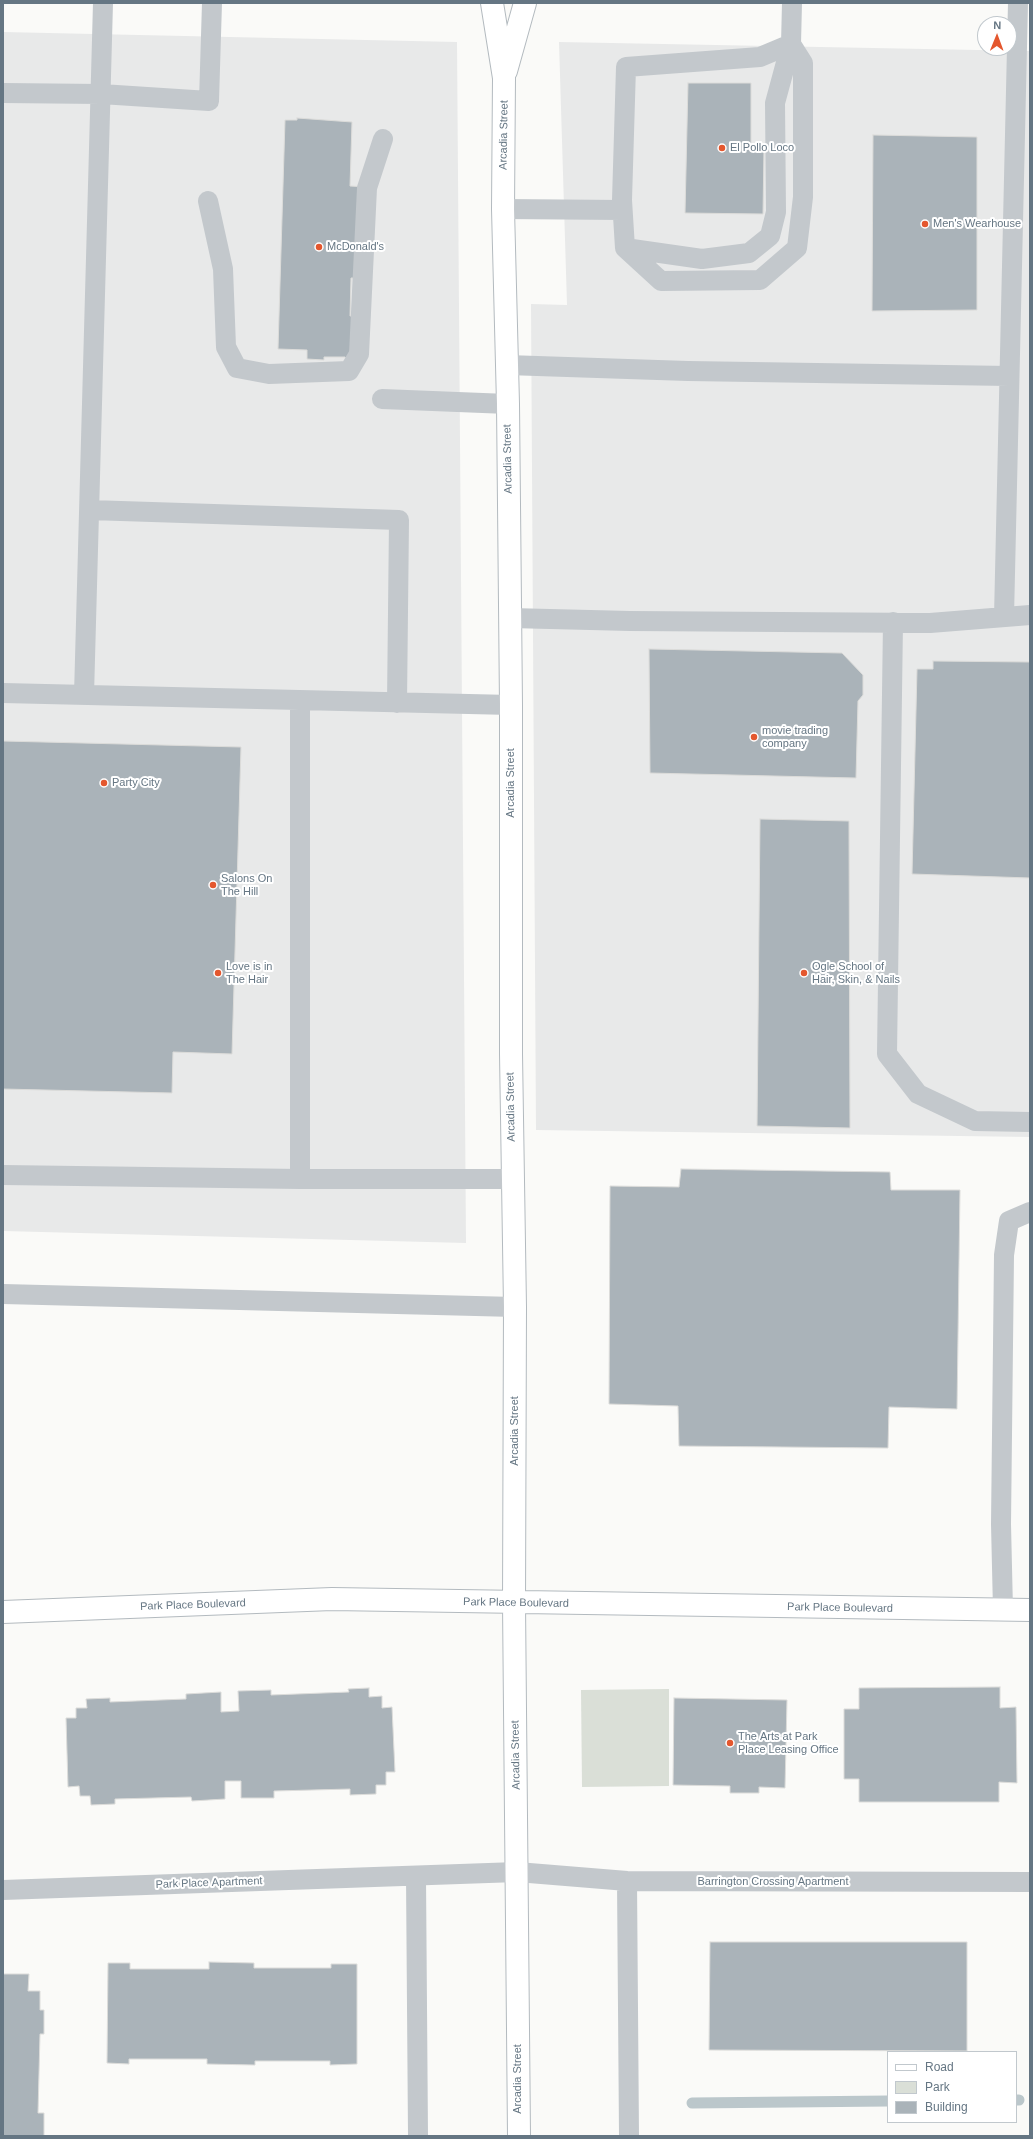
<!DOCTYPE html>
<html>
<head>
<meta charset="utf-8">
<style>
	body { margin:0 }
	#map { position:relative; width:1033px; height:2139px; overflow:hidden; background:#fafaf8; font-family:Helvetica,sans-serif }
	canvas { display:block }
	.frame { position:absolute; inset:0; border:4px solid #657683; pointer-events:none }
	.legend { position:absolute; left:887px; top:2051px; width:130px; height:72px; box-sizing:border-box; background:#fff; border:1px solid #c1c8cd; margin:0; padding:5px 7px; list-style:none; font-size:12px; color:#657683 }
	.legend li { display:flex; align-items:center; gap:8px; height:20px }
	.legend b { width:20px; border:1px solid #c1c8cd }
	.north { position:absolute; left:977px; top:16px; width:40px; height:40px; box-sizing:border-box; background:#fff; border:1px solid #c1c8cd; border-radius:50%; rotate:1deg; font-size:11px; font-weight:700; line-height:16px; text-align:center; color:#657683 }
	.north::after { content:''; display:block; margin:auto; width:14px; height:18px; background:#e4572e; clip-path:polygon(50% 0,100% 100%,50% 72%,0 100%) }
</style>
</head>
<body>
<div id="map">
<canvas width="1033" height="2139"></canvas>
<div class="frame"></div>
<ul class="legend">
<li><b style="height:5px;background:#fff"></b>Road</li>
<li><b style="height:11px;background:#dadfd7"></b>Park</li>
<li><b style="height:11px;background:#aab3b9"></b>Building</li>
</ul>
<div class="north">N</div>
</div>
<script>
const ctx = document.querySelector('canvas').getContext('2d');
ctx.lineJoin = 'round';
function paint(path, color) { ctx.fillStyle = color; ctx.fill(path, 'evenodd'); }
const toPath = rows => new Path2D(rows.map(r => 'M' + r).join(''));
function strokePath(path, color, width, dash) { ctx.strokeStyle = color; ctx.lineWidth = width; ctx.lineCap = dash ? 'butt' : 'round'; ctx.setLineDash(dash || []); ctx.stroke(path); }
function drawText(font, color, halo, rows, align = 'center') {
  ctx.font = font + ' Helvetica,sans-serif'; ctx.lineWidth = 4; ctx.setLineDash([]); ctx.textBaseline = 'middle'; ctx.strokeStyle = halo; ctx.fillStyle = color; for (const [text, x, y, turn = 0] of rows) {
    ctx.save(); ctx.translate(x, y); ctx.rotate((+turn || 0) * Math.PI / 180); ctx.textAlign = isNaN(turn) ? turn : align; if (halo) ctx.strokeText(text, 0, 0); ctx.fillText(text, 0, 0); ctx.restore();
  }
}
const built = toPath([
	[3,32,457,42,466,1243,3,1231],
	[559,42,1030,51,1030,1137,536,1130,531,304,567,305]
]);
const green = toPath([
	[669,1689,669,1786,582,1787,581,1690]
]);
const stream = toPath([
	[1016,2100,1019,2100],
	[692,2103,888,2101]
]);
const building = toPath([
	[688,83,751,83,751,148,764,148,763,214,685,213,688,83],
	[297,118,352,122,350,186,366,187,362,278,351,278,350,316,356,316,350,362,345,357,324,357,324,360,307,359,307,350,278,349,285,120,297,120,297,118],
	[873,135,977,137,977,310,872,311,873,135],
	[649,649,842,653,863,675,863,695,858,701,856,778,650,773,649,649],
	[933,661,1030,662,1030,878,912,874,917,669,933,669,933,661],
	[3,741,241,747,232,1054,173,1052,172,1093,3,1089,3,741],
	[760,819,849,821,850,1128,757,1126,760,819],
	[681,1169,890,1172,891,1190,960,1190,957,1409,889,1407,888,1448,679,1446,678,1406,609,1404,610,1186,679,1187,681,1169],
	[1000,1687,1000,1708,1016,1707,1017,1783,999,1782,999,1802,859,1802,859,1779,844,1779,844,1709,859,1709,859,1688,1000,1687],
	[369,1688,369,1697,382,1696,382,1708,392,1707,395,1772,386,1772,386,1785,376,1785,376,1794,350,1795,350,1789,274,1791,274,1798,241,1798,241,1781,225,1781,225,1799,192,1801,191,1797,115,1799,115,1804,91,1805,90,1796,80,1796,79,1786,68,1787,66,1718,76,1718,76,1708,87,1708,86,1699,110,1698,110,1702,186,1699,186,1694,221,1692,221,1712,239,1711,238,1691,271,1690,271,1695,349,1692,348,1689,369,1688],
	[674,1698,787,1700,785,1788,759,1787,759,1793,730,1793,730,1786,673,1785,674,1698],
	[710,1942,967,1942,967,2051,709,2050,710,1942],
	[209,1962,254,1963,254,1968,331,1968,331,1964,357,1964,357,2064,330,2065,330,2061,255,2061,255,2065,207,2064,207,2059,129,2059,129,2064,107,2063,108,1963,130,1963,130,1969,209,1969,209,1962],
	[3,1974,29,1974,28,1991,40,1991,40,2010,44,2010,44,2034,40,2034,38,2113,44,2113,44,2136,3,2136,3,1974]
]);
const lane = toPath([
	[791,44,803,63,803,197,797,248,760,280,661,281,625,248,622,200,626,67,760,57,791,44],
	[3,93,101,94,209,101,212,3],
	[208,201,223,269,226,347,237,368,269,374,349,371,359,354,367,188,383,139],
	[503,209,622,210],
	[625,248,702,259,749,253,770,236,776,212,775,103,791,44,792,3],
	[507,365,688,371,1009,376],
	[382,399,508,404],
	[90,510,399,520,397,703],
	[1004,617,1018,3],
	[510,618,630,621,930,623,1030,615],
	[893,622,887,1054,918,1094,975,1121,1030,1122],
	[3,693,511,705],
	[84,695,103,3],
	[300,700,300,1179,512,1179],
	[3,1175,300,1179],
	[3,1294,515,1307],
	[1003,1610,1001,1524,1004,1255,1009,1221,1030,1212],
	[416,1877,418,2136],
	[627,1881,629,2136],
	[3,1890,517,1872,627,1881,1030,1882]
]);
const secondary = toPath([
	[492,3,504,78,503,209,508,404,511,705,511,1054,515,1307,514,1603,519,2136],
	[506,71,525,3],
	[3,1612,332,1599,1030,1610]
]);
const markers = [
	[722,148,4,"#e4572e"],
	[925,224,4,"#e4572e"],
	[319,247,4,"#e4572e"],
	[754,737,4,"#e4572e"],
	[104,783,4,"#e4572e"],
	[213,885,4,"#e4572e"],
	[218,973,4,"#e4572e"],
	[804,973,4,"#e4572e"],
	[730,1743,4,"#e4572e"]
];
const streetNames = [
	["Arcadia Street",504,135,-89],
	["Arcadia Street",508,459,-91],
	["Arcadia Street",511,783,-90],
	["Arcadia Street",511,1107,-91],
	["Arcadia Street",515,1431,-90],
	["Park Place Boulevard",516,1603,1],
	["Park Place Boulevard",193,1605,-2],
	["Park Place Boulevard",840,1608,1],
	["Arcadia Street",516,1755,-91],
	["Barrington Crossing Apartment",773,1882],
	["Park Place Apartment",209,1883,-2],
	["Arcadia Street",518,2079,-90]
];
const poiNames = [
	["El Pollo Loco",730,148],
	["Men's Wearhouse",933,224],
	["McDonald's",327,247],
	["movie trading",762,731],
	["company",762,744],
	["Party City",112,783],
	["Salons On",221,879],
	["The Hill",221,892],
	["Love is in",226,967],
	["The Hair",226,980],
	["Ogle School of",812,967],
	["Hair, Skin, & Nails",812,980],
	["The Arts at Park",738,1737],
	["Place Leasing Office",738,1750]
];
paint(built, '#e8e9e9');
paint(green, '#dadfd7');
strokePath(stream, '#bbc7cb', 11);
paint(building, '#aab3b9');
strokePath(building, '#dcdcda', 1);
strokePath(secondary, '#b3babf', 24);
strokePath(lane, '#c3c8cc', 20);
strokePath(secondary, '#fff', 22);
for (const [x, y, r, color] of markers) { const dot = new Path2D(); dot.arc(x, y, r, 0, 2 * Math.PI); ctx.fillStyle = color; ctx.fill(dot); strokePath(dot, '#fff', 1.5); }
drawText('11px', '#657683', '#fff', streetNames);
drawText('11px', '#657683', '#fff', poiNames, 'left');
</script>
</body>
</html>
